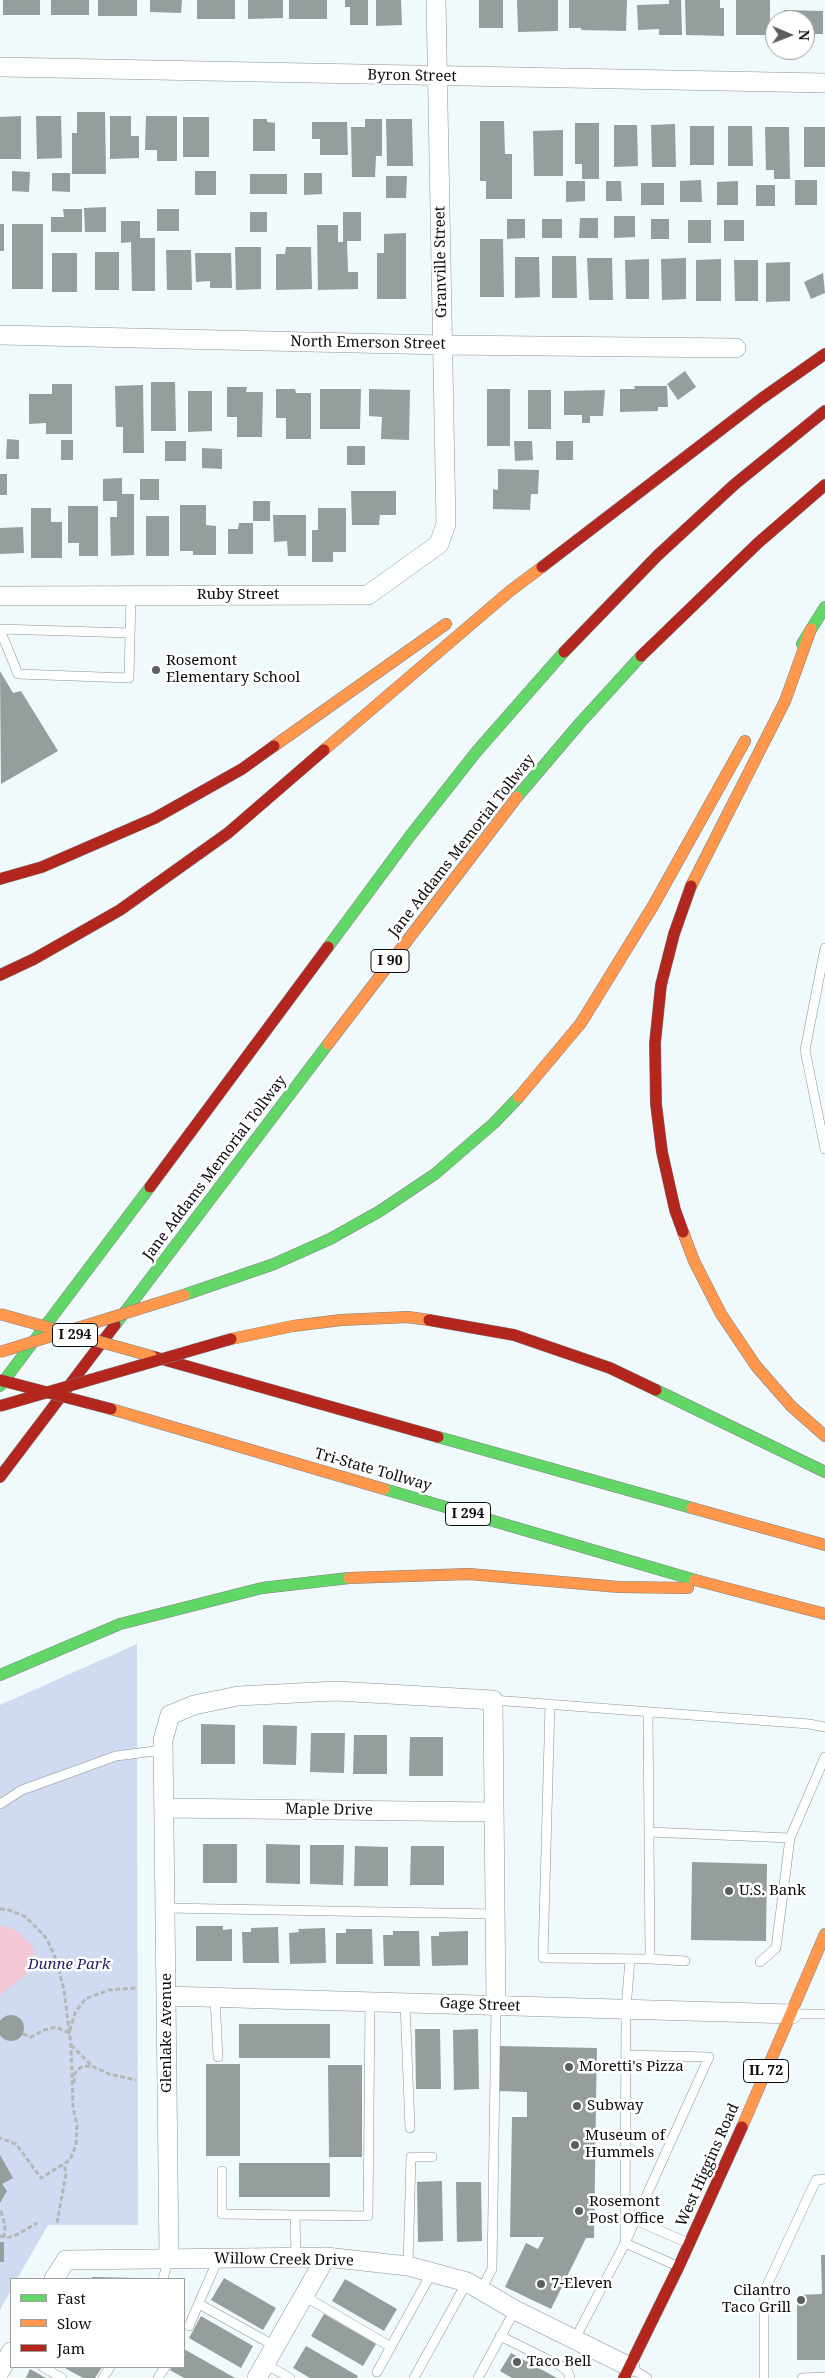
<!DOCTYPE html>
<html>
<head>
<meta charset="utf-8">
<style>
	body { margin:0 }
	#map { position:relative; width:825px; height:2378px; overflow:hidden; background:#f0f9fb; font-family:"Noto Serif",serif }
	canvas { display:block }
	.legend { position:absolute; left:10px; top:2278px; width:175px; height:90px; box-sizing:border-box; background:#fff; border:1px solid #9e9e9e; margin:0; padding:6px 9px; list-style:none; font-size:15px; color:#0c0c0c }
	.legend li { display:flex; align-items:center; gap:10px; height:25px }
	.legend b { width:25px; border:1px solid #9e9e9e }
	.north { position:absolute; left:765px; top:10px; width:50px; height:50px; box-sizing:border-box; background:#fff; border:1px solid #9e9e9e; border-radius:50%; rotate:91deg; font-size:14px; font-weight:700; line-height:20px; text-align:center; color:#0c0c0c }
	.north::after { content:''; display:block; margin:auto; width:18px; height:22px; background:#5c5f60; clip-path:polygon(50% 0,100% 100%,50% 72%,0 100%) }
</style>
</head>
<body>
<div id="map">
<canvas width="825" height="2378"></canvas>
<ul class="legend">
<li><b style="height:6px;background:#63d668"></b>Fast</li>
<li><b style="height:6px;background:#ff974d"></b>Slow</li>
<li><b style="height:6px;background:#b3261e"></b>Jam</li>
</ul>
<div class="north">N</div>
</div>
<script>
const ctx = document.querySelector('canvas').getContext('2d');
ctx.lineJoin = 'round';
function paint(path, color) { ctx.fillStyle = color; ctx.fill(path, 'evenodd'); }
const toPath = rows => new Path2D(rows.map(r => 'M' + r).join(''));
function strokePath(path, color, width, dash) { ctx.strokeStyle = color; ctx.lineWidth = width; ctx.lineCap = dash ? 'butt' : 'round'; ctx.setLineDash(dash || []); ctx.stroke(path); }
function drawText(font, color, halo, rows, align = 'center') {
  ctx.font = font + ' "Noto Serif",serif'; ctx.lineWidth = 5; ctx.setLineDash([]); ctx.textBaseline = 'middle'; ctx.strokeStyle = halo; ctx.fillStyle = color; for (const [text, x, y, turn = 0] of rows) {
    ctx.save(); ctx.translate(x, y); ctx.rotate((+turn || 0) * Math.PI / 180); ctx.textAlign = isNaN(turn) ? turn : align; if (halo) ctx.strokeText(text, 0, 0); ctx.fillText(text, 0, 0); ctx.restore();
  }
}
const green = toPath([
	[137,1644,138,2225,48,2225,17,2279,11,2279,11,2290,0,2310,0,1705]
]);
const water = toPath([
	[0,1925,17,1931,34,1948,33,1961,26,1974,0,1995]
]);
const building = toPath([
	[3,0,40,0,40,15,3,15],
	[51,0,89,0,89,15,51,15],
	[98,0,137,0,137,16,98,16],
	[150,0,182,0,181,13,150,12],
	[197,0,235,0,235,19,197,19],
	[248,0,283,0,283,18,248,19],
	[289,0,327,0,327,19,289,19],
	[345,0,368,0,368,25,350,25,350,7,345,7],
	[376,0,401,0,402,25,376,26],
	[479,0,503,0,503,28,479,28],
	[517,0,558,0,558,31,518,32],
	[569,0,627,0,626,31,581,30,581,28,569,28],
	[669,0,681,0,682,35,659,35,659,29,638,30,637,5,669,4],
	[685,0,720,0,720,8,724,8,724,36,686,35],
	[736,0,770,0,770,35,736,35],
	[784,10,823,11,823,34,805,34,805,20,784,20],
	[77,112,105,112,106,174,72,174,72,133,77,133],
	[21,116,21,159,0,159,0,117],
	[36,116,61,116,62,158,37,159],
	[110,116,131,116,131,136,139,136,139,158,110,159],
	[146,116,177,116,177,161,157,161,157,150,145,150],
	[183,117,209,117,209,157,183,157],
	[253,119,267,119,267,122,275,123,275,151,253,151],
	[365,119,382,119,382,156,376,156,375,177,352,177,351,127,365,127],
	[386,119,412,119,413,166,387,166],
	[480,121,504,121,505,154,512,154,512,199,486,199,486,181,480,181],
	[312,122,347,122,348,155,320,155,320,139,312,139],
	[575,123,599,123,599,179,582,179,582,164,575,164],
	[675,124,676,167,652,167,651,125],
	[614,125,637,125,638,166,614,167],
	[690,126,714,126,714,165,690,165],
	[728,126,752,126,753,166,728,166],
	[765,127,789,127,790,179,774,179,774,170,766,170],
	[804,127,825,127,825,167,804,167],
	[563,130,563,176,534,176,533,131],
	[12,171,30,172,29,192,12,191],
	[195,171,216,171,216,195,195,195],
	[52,173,70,173,70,192,52,191],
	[304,173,322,173,322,194,304,195],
	[250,174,287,174,287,194,250,194],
	[386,176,407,176,406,198,386,198],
	[701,180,702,202,680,202,680,181],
	[795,180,817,180,817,205,795,205],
	[566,181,585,181,585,201,566,202],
	[606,181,621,181,622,201,606,201],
	[738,181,738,205,717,205,717,182],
	[641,183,664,183,664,205,641,205],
	[756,185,775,185,775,206,756,206],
	[106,207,106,232,85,232,84,208],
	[63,209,82,209,82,232,51,232,51,217,64,217],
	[157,209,179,209,179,231,157,231],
	[250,212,267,212,267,232,250,232],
	[343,212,361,212,361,241,347,241,348,272,358,272,358,289,318,290,317,225,338,225,338,242,343,242],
	[614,216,635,216,635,237,614,238],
	[580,218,598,218,598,238,579,238],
	[507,219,525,219,525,238,507,239],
	[542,219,562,219,562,238,542,238],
	[651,219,669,219,669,239,651,239],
	[688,220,711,220,711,243,688,243],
	[724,220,744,220,744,241,724,241],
	[121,221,140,221,140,238,155,238,155,291,132,291,131,242,121,243],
	[0,224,4,224,4,251,0,251],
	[12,224,43,224,43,289,12,289],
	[406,233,406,299,377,299,377,253,384,253,384,234],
	[480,239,503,239,504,297,480,297],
	[235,247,261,247,261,289,236,290],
	[286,247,311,247,312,289,276,290,276,254,285,254],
	[166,250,191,250,192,290,167,290],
	[95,252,119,252,119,290,95,290],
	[52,253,77,253,77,292,52,292],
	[195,253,231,253,232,288,210,288,210,281,196,282],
	[552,256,576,256,577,298,552,298],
	[515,257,539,257,540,297,515,298],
	[587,258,612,258,613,300,589,300],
	[686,258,686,299,662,300,661,259],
	[649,259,649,299,626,299,625,260],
	[721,259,721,301,696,301,696,260],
	[734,260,758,260,758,301,735,301],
	[790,262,790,301,766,302,766,263],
	[823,273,825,293,811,299,804,282],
	[685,371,696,387,678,400,667,384],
	[151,382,175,382,176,431,151,431],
	[52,384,72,384,72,434,46,434,46,423,29,424,29,394,52,394],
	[143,385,144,453,123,453,123,427,116,427,115,386],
	[634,386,667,386,668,407,658,407,658,411,620,412,620,389,635,389],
	[227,387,247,387,246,392,263,392,262,437,237,437,237,417,227,417],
	[276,389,295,389,296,393,311,393,311,439,286,439,286,418,276,418],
	[320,389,361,389,360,429,320,429],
	[369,389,410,390,409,440,381,439,382,417,369,416],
	[487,389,510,389,510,446,487,446],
	[528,390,551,390,551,429,528,429],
	[605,390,603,416,590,416,590,423,582,423,582,415,564,415,564,391],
	[188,391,212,391,212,431,188,432],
	[7,439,19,440,19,459,6,459],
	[61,440,73,440,73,460,61,460],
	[165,441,186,441,186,461,165,461],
	[514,441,532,441,533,460,515,461],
	[556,441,573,441,573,460,556,460],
	[347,446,365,446,365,465,347,465],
	[202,448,222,449,222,469,202,468],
	[498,469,539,470,538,494,531,494,530,510,493,509,493,489,498,490],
	[0,474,7,474,7,495,0,495],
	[122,478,122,494,134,494,134,555,111,556,110,517,117,517,117,501,103,501,103,479],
	[140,479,159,479,159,500,140,500],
	[351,491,396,491,396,515,380,515,379,525,352,525],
	[253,501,270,501,270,521,253,521],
	[180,505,206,505,206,525,216,526,216,555,193,555,193,551,180,551],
	[68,506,98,506,98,556,79,556,79,543,68,543],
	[31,508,51,508,51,522,62,522,62,558,31,558],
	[318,508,346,508,346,552,333,552,333,562,312,562,312,530,318,530],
	[273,515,306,515,306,556,288,556,287,541,274,542],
	[146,516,169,516,169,556,146,556],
	[239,523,253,523,253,554,228,554,228,529,238,529],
	[23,527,24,553,0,554,0,528],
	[0,671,13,693,21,691,58,751,1,784],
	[201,1724,235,1725,235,1764,201,1764],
	[263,1725,297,1726,296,1765,263,1764],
	[311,1733,345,1733,344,1773,310,1772],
	[354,1735,387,1735,387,1774,353,1774],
	[410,1737,443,1737,443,1776,409,1776],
	[203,1844,237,1844,237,1883,203,1883],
	[266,1844,300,1845,300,1884,266,1883],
	[310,1845,344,1845,343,1885,310,1884],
	[355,1846,388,1847,388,1886,354,1886],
	[411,1846,444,1846,444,1885,410,1885],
	[692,1862,767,1864,766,1941,691,1940],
	[196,1926,223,1926,223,1930,232,1929,232,1961,196,1961],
	[278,1927,279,1963,243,1963,242,1932,251,1932,251,1928],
	[325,1928,326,1963,290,1964,289,1933,299,1932,298,1929],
	[346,1929,372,1929,373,1964,336,1964,336,1933,346,1933],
	[393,1931,419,1931,420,1966,384,1966,383,1935,393,1935],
	[468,1931,468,1965,432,1966,431,1936,439,1936,439,1932],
	'-2 2028a13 13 0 1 1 26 0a13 13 0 1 1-26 0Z',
	[239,2024,330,2024,330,2058,239,2058],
	[415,2029,440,2029,441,2089,416,2089],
	[478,2029,479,2089,454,2090,453,2030],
	[498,2046,597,2048,596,2098,590,2098,590,2108,596,2108,594,2238,586,2238,551,2309,505,2287,526,2243,538,2249,544,2237,510,2237,512,2117,527,2117,527,2092,497,2091],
	[206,2064,240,2064,240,2156,206,2156],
	[328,2065,362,2065,362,2157,329,2157],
	[0,2155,13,2178,2,2184,7,2191,0,2203],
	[239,2163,330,2163,330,2197,239,2197],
	[442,2181,443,2241,418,2242,417,2182],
	[456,2182,481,2182,482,2241,457,2242],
	[0,2242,4,2242,4,2262,0,2262],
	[821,2255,825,2255,825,2360,797,2360,797,2295,822,2294],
	[92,2277,138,2278,138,2279,92,2279],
	[224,2278,276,2308,263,2330,211,2300],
	[345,2279,397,2309,384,2331,332,2301],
	[324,2314,376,2344,363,2366,311,2336],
	[201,2316,253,2346,241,2368,189,2338],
	[306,2346,358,2376,357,2378,310,2378,293,2368],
	[184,2349,235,2378,184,2378,170,2370,172,2367,184,2367],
	[511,2353,557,2378,512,2378,500,2371],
	[63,2367,102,2367,95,2378,83,2378],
	[30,2369,46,2378,26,2378]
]);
const path = toPath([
	[0,1909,9,1910,24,1916,33,1924,47,1939,57,1962,64,1990,71,2045,73,2107,77,2125,76,2145,70,2160,41,2178,16,2144,0,2138],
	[23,2034,31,2037,44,2030,56,2027,69,2033,75,2013,85,1999,109,1990,136,1988],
	[71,2045,92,2066,109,2074,136,2080],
	[74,2083,75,2073,81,2067,91,2066],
	[1,2211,5,2226,4,2237],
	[57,2223,66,2174,64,2164],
	[0,2236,7,2238,16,2235,37,2223]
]);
const lane = toPath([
	[0,629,130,633],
	[0,630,18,674,129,678,131,596],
	[825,948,805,1050,825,1149],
	[493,1700,809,1724,825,1727],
	[550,1704,543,1958,650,1959,648,1712],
	[0,1804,22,1790,116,1756,163,1750],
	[649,1832,790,1838],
	[166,1908,496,1914],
	[650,1959,685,1961],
	[760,1962,776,1948,790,1838,825,1757],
	[215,1998,218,2057],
	[405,2003,410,2128],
	[797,2014,825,2014],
	[222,2171,222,2214,368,2216,370,2002],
	[295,2215,296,2258],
	[635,2220,686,2242],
	[625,2238,626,2009,630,1959],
	[625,2243,675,2265],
	[408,2266,411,2157,432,2157],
	[163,2279,169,2258],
	[481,2290,492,2269,496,2006],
	[304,2296,391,2347],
	[199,2304,275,2346],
	[189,2326,218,2259],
	[500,2336,561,2366,568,2372,570,2378],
	[575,2339,625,2243,709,2057,626,2055],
	[265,2364,290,2378],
	[43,2367,62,2378],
	[632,2369,647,2378],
	[377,2372,432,2272],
	[103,2378,110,2367],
	[158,2378,165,2367],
	[414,2378,467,2282],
	[478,2378,515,2310],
	[764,2378,764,2292,816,2180,825,2179],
	[802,2378,825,2377]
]);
const street = toPath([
	[0,67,825,83],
	[0,335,443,345,736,348],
	[0,596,368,595,439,544,446,524,436,0],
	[164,1808,494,1812],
	[167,1996,792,2014],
	[169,2258,163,1740,170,1715,194,1705,238,1696,336,1691,493,1700,496,2006],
	[54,2279,66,2260,326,2257,408,2266,467,2282,515,2310,630,2367],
	[0,2371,11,2352],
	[257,2378,326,2257]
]);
const fast = toPath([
	[802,644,825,607],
	[517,797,580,723,641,656],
	[328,947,410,836,477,751,564,652],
	[115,1325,328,1044],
	[0,1386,150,1187],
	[656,1390,825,1472],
	[438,1437,692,1508],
	[384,1489,695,1580],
	[0,1675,120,1624,262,1588,349,1578]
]);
const slow = toPath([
	[274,746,446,624],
	[324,750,510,591,542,567],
	[691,886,785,701,811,629],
	[581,1023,653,906,745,741],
	[328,1044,517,797],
	[683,1232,694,1261,721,1314,756,1366,791,1406,825,1436],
	[231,1339,293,1326,341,1320,408,1317,429,1320],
	[111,1409,384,1489],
	[692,1508,825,1545],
	[349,1578,469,1574,619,1587,688,1588],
	[695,1580,825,1614],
	[742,2127,825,1934]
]);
const jam = toPath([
	[542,567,761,399,825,354],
	[564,652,658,555,735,484,825,411],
	[641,656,758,543,825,485],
	[0,879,42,867,155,818,242,769,274,746],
	[0,975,34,959,120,910,228,833,324,750],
	[150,1187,328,947],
	[683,1232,675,1210,662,1152,656,1104,655,1043,661,985,674,934,691,886],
	[429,1320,514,1335,610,1368,656,1390],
	[151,1356,438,1437],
	[0,1477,115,1325],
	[624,2378,679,2266,742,2127]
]);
const fastBridge = toPath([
	[184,1295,274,1264,330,1239,380,1211,435,1174,494,1123,519,1097]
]);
const slowBridge = toPath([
	[519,1097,581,1023],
	[0,1314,151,1356],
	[0,1352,184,1295]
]);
const jamBridge = toPath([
	[0,1380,111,1409],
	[0,1406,231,1339]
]);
const markers = [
	[156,670,5,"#5c5f60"],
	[729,1891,5,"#5c5f60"],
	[569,2067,5,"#5c5f60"],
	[577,2106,5,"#5c5f60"],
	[575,2145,5,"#5c5f60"],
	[579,2211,5,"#5c5f60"],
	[541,2284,5,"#5c5f60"],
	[801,2300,5,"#5c5f60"],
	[517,2362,5,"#5c5f60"]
];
const shields = [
	[390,961,38],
	[75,1335,45],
	[468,1514,45],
	[766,2071,45]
];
const shieldNames = [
	["I 90",390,961],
	["I 294",75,1335],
	["I 294",468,1514],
	["IL 72",766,2071]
];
const streetNames = [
	["Byron Street",412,76,1],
	["Granville Street",441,262,-91],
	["North Emerson Street",368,343,1],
	["Ruby Street",238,595],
	["Jane Addams Memorial Tollway",462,846,-52],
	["Jane Addams Memorial Tollway",215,1168,-53],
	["Tri-State Tollway",373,1470,16],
	["Maple Drive",329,1810,1],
	["Gage Street",480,2005,2],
	["Glenlake Avenue",167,2033,-90],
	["West Higgins Road",708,2165,-66],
	["Willow Creek Drive",284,2260,1]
];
const poiNames = [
	["Rosemont",166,661],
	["Elementary School",166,678],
	["U.S. Bank",739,1891],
	["Moretti's Pizza",579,2067],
	["Subway",587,2106],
	["Museum of",585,2136],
	["Hummels",585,2153],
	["Rosemont",589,2202],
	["Post Office",589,2219],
	["7-Eleven",551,2284],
	["Cilantro",791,2291,"right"],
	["Taco Grill",791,2308,"right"],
	["Taco Bell",527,2362]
];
const parkNames = [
	["Dunne Park",69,1965]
];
paint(green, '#d0daf1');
paint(water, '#f4c7d6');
paint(building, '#969d9d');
strokePath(lane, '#8f9394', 10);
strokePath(street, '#8f9394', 20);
strokePath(fast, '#7c8081', 12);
strokePath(slow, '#7c8081', 12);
strokePath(jam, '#7c8081', 12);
strokePath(path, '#b5b7b7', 3, [5, 2.5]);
strokePath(lane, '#fdfefe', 9);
strokePath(street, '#fdfefe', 19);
strokePath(fast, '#63d668', 11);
strokePath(slow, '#ff974d', 11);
strokePath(jam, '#b3261e', 11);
strokePath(fastBridge, '#7c8081', 12, []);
strokePath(slowBridge, '#7c8081', 12, []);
strokePath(jamBridge, '#7c8081', 12, []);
strokePath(fastBridge, '#63d668', 11);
strokePath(slowBridge, '#ff974d', 11);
strokePath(jamBridge, '#b3261e', 11);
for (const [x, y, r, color] of markers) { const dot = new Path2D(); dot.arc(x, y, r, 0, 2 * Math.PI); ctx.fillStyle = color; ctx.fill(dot); strokePath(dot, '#fff', 2); }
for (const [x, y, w] of shields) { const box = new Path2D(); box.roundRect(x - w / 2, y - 11.5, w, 23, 4); ctx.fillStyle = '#fff'; ctx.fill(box); strokePath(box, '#0c0c0c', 1); }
drawText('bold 14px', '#0c0c0c', null, shieldNames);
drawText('15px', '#0c0c0c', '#fff', streetNames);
drawText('15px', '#0c0c0c', '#fff', poiNames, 'left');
drawText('italic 15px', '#261d63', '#fff', parkNames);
</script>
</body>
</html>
